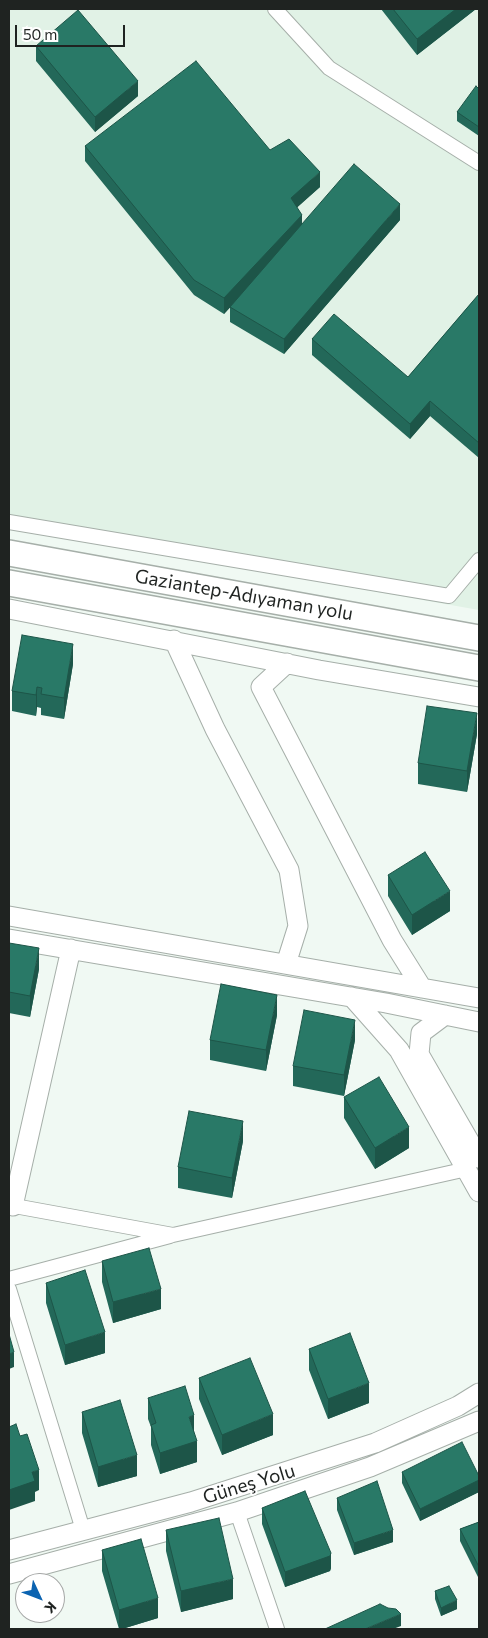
<!DOCTYPE html>
<html>
<head>
<meta charset="utf-8">
<style>
	body { margin:0 }
	#map { position:relative; width:488px; height:1638px; overflow:hidden; background:#f0f9f3; font-family:Commissioner,sans-serif }
	canvas { display:block }
	.frame { position:absolute; inset:0; border:10px solid #1f2321; pointer-events:none }
	.north { position:absolute; left:15px; top:1573px; width:50px; height:50px; box-sizing:border-box; background:#fff; border:1px solid #a5a7a6; border-radius:50%; rotate:133deg; font-size:14px; font-weight:700; line-height:20px; text-align:center; color:#1f2321 }
	.north::after { content:''; display:block; margin:auto; width:18px; height:22px; background:#0b63b1; clip-path:polygon(50% 0,100% 100%,50% 72%,0 100%) }
	.scale { position:absolute; left:15px; top:25px; width:110px; height:22px; box-sizing:border-box; border:2px solid #1f2321; border-top:0; padding-left:6px; font-size:15px; line-height:18px; white-space:nowrap; color:#1f2321; -webkit-text-stroke:4px #fff; paint-order:stroke }
</style>
</head>
<body>
<div id="map">
<canvas width="488" height="1638"></canvas>
<div class="frame"></div>
<div class="north">K</div>
<div class="scale">50 m</div>
</div>
<script>
const ctx = document.querySelector('canvas').getContext('2d');
ctx.lineJoin = 'round';
function paint(path, color) { ctx.fillStyle = color; ctx.fill(path, 'evenodd'); }
const toPath = rows => new Path2D(rows.map(r => 'M' + r).join(''));
function strokePath(path, color, width, dash) { ctx.strokeStyle = color; ctx.lineWidth = width; ctx.lineCap = dash ? 'butt' : 'round'; ctx.setLineDash(dash || []); ctx.stroke(path); }
function drawText(font, color, halo, rows, align = 'center') {
  ctx.font = font + ' Commissioner,sans-serif'; ctx.lineWidth = 4; ctx.setLineDash([]); ctx.textBaseline = 'middle'; ctx.strokeStyle = halo; ctx.fillStyle = color; for (const [text, x, y, turn = 0] of rows) {
    ctx.save(); ctx.translate(x, y); ctx.rotate((+turn || 0) * Math.PI / 180); ctx.textAlign = isNaN(turn) ? turn : align; if (halo) ctx.strokeText(text, 0, 0); ctx.fillText(text, 0, 0); ctx.restore();
  }
}
const built = toPath([
	[9,9,479,9,479,610,9,527]
]);
const street = toPath([
	[275,9,329,68,479,163],
	[9,522,449,596,479,560],
	[9,1205,173,1235,467,1169],
	[9,1279,170,1236],
	[9,1289,83,1530],
	[237,1512,277,1629]
]);
const secondary = toPath([
	[9,609,319,670,479,697],
	[174,640,215,729,289,870,298,926,286,964],
	[287,663,261,687,392,940,422,988],
	[9,916,479,998],
	[9,939,386,1003,479,1022],
	[352,997,399,1050,479,1192],
	[445,1015,421,1033,419,1054,479,1158],
	[13,1206,71,949],
	[9,1550,191,1502,375,1443,458,1406,479,1393],
	[9,1574,237,1512,370,1467,479,1421]
]);
const highway = toPath([
	[9,553,479,638],
	[9,583,479,668]
]);
const wall = toPath([
	[381,9,476,9,417,55],
	[36,46,138,96,95,132,36,61],
	[479,89,479,136,457,121,457,112],
	[85,146,270,150,320,187,297,207,302,224,400,220,284,354,230,322,230,307,232,305,224,314,194,295,85,161],
	[479,294,479,458,430,416,410,439,312,355,312,339,408,377],
	[73,664,64,719,41,715,41,708,37,707,36,716,12,711,12,691],
	[477,734,467,792,418,784,418,763],
	[388,875,450,911,412,935,388,896],
	[9,943,39,969,30,1017,9,1013],
	[277,1015,266,1071,210,1060,210,1040],
	[355,1040,344,1096,293,1086,293,1066],
	[344,1097,409,1148,375,1169,344,1118],
	[243,1141,232,1198,178,1188,178,1167],
	[102,1261,161,1309,113,1323,102,1282],
	[46,1283,105,1353,65,1365,46,1303],
	[309,1349,369,1403,328,1419,309,1370],
	[199,1378,273,1435,222,1455,199,1399],
	[148,1398,194,1432,197,1462,160,1474,151,1445,151,1427,148,1419],
	[82,1412,137,1476,98,1487,82,1433],
	[402,1472,479,1476,479,1492,420,1521,402,1483],
	[337,1498,393,1542,354,1555,337,1510],
	[262,1508,331,1568,330,1571,285,1587,262,1524],
	[479,1522,479,1579,460,1541,460,1529],
	[166,1530,233,1599,181,1612,166,1551],
	[102,1550,158,1618,122,1629,119,1629,102,1571],
	[435,1591,457,1609,441,1616,435,1599]
]);
const shadedWall = toPath([
	[456,9,476,9,417,55,417,39],
	[138,81,138,96,95,132,95,117],
	[320,172,320,187,291,213,291,198],
	[400,204,400,220,284,354,284,339],
	[302,215,302,230,224,314,224,298],
	[430,401,430,416,410,439,410,424],
	[73,644,73,664,64,719,64,698],
	[37,687,37,707,36,716,36,695],
	[477,713,477,734,467,792,467,771],
	[450,891,450,911,412,935,412,915],
	[39,948,39,969,30,1017,30,996],
	[277,995,277,1015,266,1071,266,1050],
	[355,1020,355,1040,344,1096,344,1075],
	[243,1121,243,1141,232,1198,232,1178],
	[409,1127,409,1148,375,1169,375,1148],
	[161,1289,161,1309,113,1323,113,1302],
	[105,1332,105,1353,65,1365,65,1345],
	[14,1352,14,1367,9,1369,9,1354],
	[369,1383,369,1403,328,1419,328,1399],
	[273,1414,273,1435,222,1455,222,1435],
	[194,1415,194,1435,189,1417],
	[197,1441,197,1462,160,1474,160,1453],
	[137,1455,137,1476,98,1487,98,1467],
	[39,1470,39,1490,35,1492,35,1501,9,1510,9,1490,32,1472],
	[479,1480,479,1492,420,1521,420,1509],
	[393,1530,393,1542,354,1555,354,1543],
	[331,1553,331,1568,330,1571,285,1587,285,1572],
	[233,1579,233,1599,181,1612,181,1591],
	[158,1598,158,1618,122,1629,119,1629,119,1610],
	[457,1600,457,1609,441,1616,441,1608],
	[401,1614,401,1626,393,1629,365,1629]
]);
const building = toPath([
	[393,9,456,9,417,39,393,9],
	[78,10,138,81,95,117,36,46,78,10],
	[196,61,270,150,289,139,320,172,291,198,302,215,224,298,194,280,85,146,196,61],
	[476,86,479,89,479,127,457,112,476,86],
	[354,164,400,204,284,339,230,307,354,164],
	[479,294,479,443,430,401,410,424,312,339,334,314,408,377,479,294],
	[22,635,73,644,64,698,41,694,42,688,37,687,36,695,12,691,22,635],
	[427,706,477,713,467,771,418,763,427,706],
	[425,852,450,891,412,915,388,875,425,852],
	[9,943,39,948,30,996,9,992,9,943],
	[221,984,277,995,266,1050,210,1040,221,984],
	[304,1010,355,1020,344,1075,293,1066,304,1010],
	[379,1077,409,1127,375,1148,344,1097,379,1077],
	[189,1111,243,1121,232,1178,178,1167,189,1111],
	[149,1248,161,1289,113,1302,102,1261,149,1248],
	[85,1270,105,1332,65,1345,46,1283,85,1270],
	[350,1333,369,1383,328,1399,309,1349,350,1333],
	[9,1334,14,1352,9,1354,9,1334],
	[250,1358,273,1414,222,1435,199,1378,250,1358],
	[185,1386,194,1415,189,1417,197,1441,160,1453,151,1425,156,1423,148,1398,185,1386],
	[120,1400,137,1455,98,1467,82,1412,120,1400],
	[16,1424,20,1436,27,1434,39,1470,32,1472,35,1481,9,1490,9,1427,16,1424],
	[462,1442,479,1476,479,1480,420,1509,402,1472,462,1442],
	[377,1481,393,1530,354,1543,337,1498,377,1481],
	[305,1491,331,1553,330,1556,285,1572,262,1508,305,1491],
	[219,1518,233,1579,181,1591,166,1530,219,1518],
	[479,1522,479,1567,460,1529,479,1522],
	[141,1539,158,1598,119,1610,102,1550,141,1539],
	[449,1586,457,1600,441,1608,435,1591,449,1586],
	[380,1604,388,1608,396,1609,401,1614,365,1629,325,1629,380,1604]
]);
const streetNames = [
	["Gaziantep-Adıyaman yolu",244,595,10],
	["Güneş Yolu",249,1484,-17]
];
paint(built, '#e1f2e6');
strokePath(street, '#a6afa9', 16);
strokePath(secondary, '#a6afa9', 21);
strokePath(highway, '#a6afa9', 28);
strokePath(street, '#fff', 14);
strokePath(secondary, '#fff', 19);
strokePath(highway, '#fff', 25);
paint(wall, '#236859');
paint(shadedWall, '#1d5548');
paint(building, '#297967');
strokePath(building, '#1d5548', 1);
drawText('19px', '#1f2321', '#fff', streetNames);
</script>
</body>
</html>
